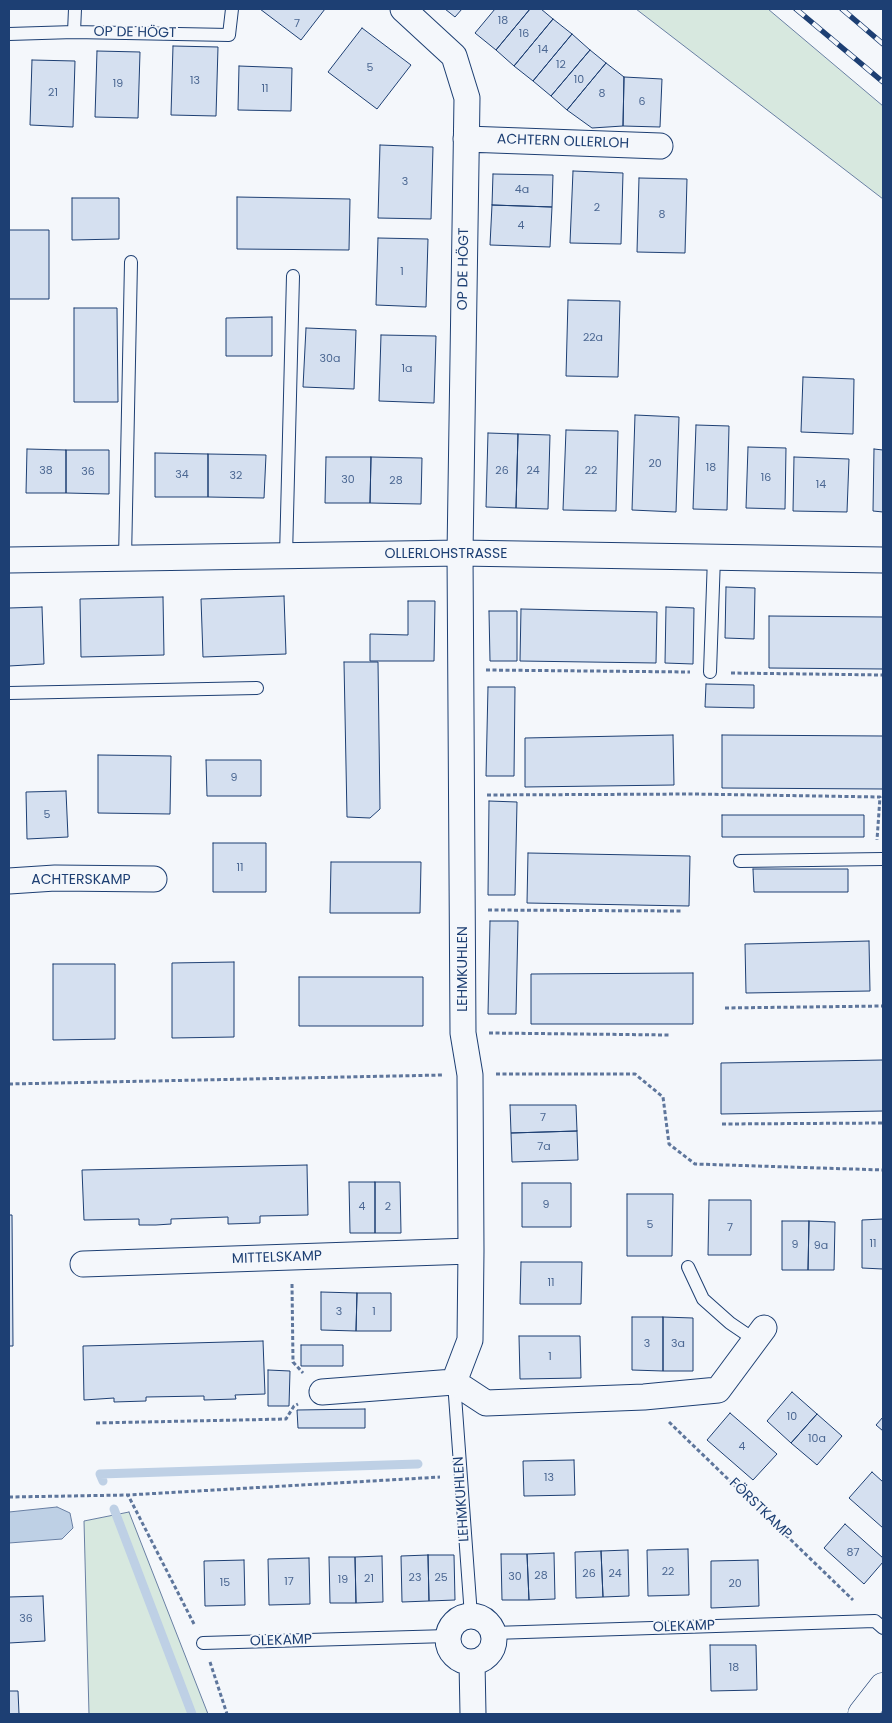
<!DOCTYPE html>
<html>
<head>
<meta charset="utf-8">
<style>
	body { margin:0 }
	#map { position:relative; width:892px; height:1723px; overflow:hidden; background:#f4f7fb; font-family:Poppins,sans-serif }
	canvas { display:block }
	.frame { position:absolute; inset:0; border:10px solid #1d3f73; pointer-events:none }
</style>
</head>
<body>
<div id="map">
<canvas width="892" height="1723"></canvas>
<div class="frame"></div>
</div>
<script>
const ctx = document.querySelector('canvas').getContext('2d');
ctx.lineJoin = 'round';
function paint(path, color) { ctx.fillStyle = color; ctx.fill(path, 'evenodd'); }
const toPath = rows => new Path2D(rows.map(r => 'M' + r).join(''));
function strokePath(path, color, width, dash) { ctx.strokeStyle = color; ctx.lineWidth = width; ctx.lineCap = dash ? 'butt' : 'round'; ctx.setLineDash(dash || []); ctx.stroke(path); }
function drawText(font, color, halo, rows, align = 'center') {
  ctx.font = font + ' Poppins,sans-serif'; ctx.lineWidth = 4; ctx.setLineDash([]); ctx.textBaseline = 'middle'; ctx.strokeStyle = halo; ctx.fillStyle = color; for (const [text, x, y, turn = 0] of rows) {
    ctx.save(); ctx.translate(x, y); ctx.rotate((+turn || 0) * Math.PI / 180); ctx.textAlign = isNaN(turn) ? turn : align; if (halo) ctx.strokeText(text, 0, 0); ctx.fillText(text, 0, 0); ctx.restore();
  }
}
const green = toPath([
	[636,9,768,9,883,106,883,199,636,9],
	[129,1512,208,1714,209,1714,89,1714,84,1521,129,1512]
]);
const water = toPath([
	[57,1507,70,1513,73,1528,62,1539,9,1543,9,1512,57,1507]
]);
const stream = toPath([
	[103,1481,100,1474,418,1464],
	[114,1509,192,1714]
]);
const building = toPath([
	[260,9,325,9,301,40,260,9],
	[445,9,462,9,455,17,445,9],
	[495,9,530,9,496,50,475,33,495,9],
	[530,9,541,9,553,19,514,66,496,50,530,9],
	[553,19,572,34,533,81,514,66,553,19],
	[362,28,411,65,377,109,328,72,362,28],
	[572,34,590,50,551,96,533,81,572,34],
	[173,46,218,47,216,116,171,115,173,46],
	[590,50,606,63,567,110,551,96,590,50],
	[97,51,140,52,138,118,95,117,97,51],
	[32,60,75,61,73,127,30,125,32,60],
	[606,63,624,77,623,126,592,128,567,110,606,63],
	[239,66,292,68,291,111,238,110,239,66],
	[624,77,662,79,660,127,623,126,624,77],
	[380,145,433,147,431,219,378,218,380,145],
	[573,171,623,173,621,244,570,243,573,171],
	[493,174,553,175,552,207,492,205,493,174],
	[639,178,687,179,685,253,637,252,639,178],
	[237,197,350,199,349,250,237,249,237,197],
	[72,198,119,198,119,239,72,240,72,198],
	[492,205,552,207,550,247,490,245,492,205],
	[9,230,49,230,49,299,9,299,9,230],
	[378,238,428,239,426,307,376,305,378,238],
	[568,300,620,301,618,377,566,376,568,300],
	[74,308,117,308,118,402,74,402,74,308],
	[272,317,272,356,226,356,226,318,272,317],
	[306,328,356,330,354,389,303,387,306,328],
	[381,335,436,336,434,403,379,401,381,335],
	[803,377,854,379,853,434,801,432,803,377],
	[635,415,679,417,676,512,632,510,635,415],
	[696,425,729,426,727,510,693,509,696,425],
	[566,430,618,431,616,511,563,510,566,430],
	[488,433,518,434,516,508,486,507,488,433],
	[518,434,550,435,548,509,516,508,518,434],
	[748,447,786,448,785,509,746,508,748,447],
	[27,449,66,450,66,493,26,493,27,449],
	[874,449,883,450,883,512,873,511,874,449],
	[66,450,109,450,109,494,66,493,66,450],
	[155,453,208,454,208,497,155,497,155,453],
	[208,454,266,455,264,498,208,497,208,454],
	[326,457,371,457,370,503,325,503,326,457],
	[371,457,422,458,421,504,370,503,371,457],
	[794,457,849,459,847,512,793,511,794,457],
	[726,587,755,588,754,639,725,638,726,587],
	[284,596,286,654,203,657,201,599,284,596],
	[163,597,164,655,81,657,80,599,163,597],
	[408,601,435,601,434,661,370,661,370,634,408,635,408,601],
	[42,607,44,664,9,666,9,608,42,607],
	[666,607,694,608,693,664,665,663,666,607],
	[521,609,657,612,656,663,520,661,521,609],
	[489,611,517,611,517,661,490,661,489,611],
	[769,616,883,617,883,669,769,668,769,616],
	[344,662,378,662,380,809,370,818,347,817,344,662],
	[706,684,754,685,754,708,705,707,706,684],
	[488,687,515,687,514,776,486,776,488,687],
	[673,735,674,785,525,787,525,738,673,735],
	[722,735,883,736,883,789,722,788,722,735],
	[98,755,171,756,170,814,98,813,98,755],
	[206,760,261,760,261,796,207,796,206,760],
	[66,791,68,837,27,839,26,792,66,791],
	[489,801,517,802,515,895,488,895,489,801],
	[722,815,864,815,864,837,722,837,722,815],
	[213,843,266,843,266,892,213,892,213,843],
	[528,853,690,856,689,906,527,903,528,853],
	[331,862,421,862,420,913,330,913,331,862],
	[753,869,848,869,848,892,754,892,753,869],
	[490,921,518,921,516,1014,488,1014,490,921],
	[869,941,870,991,746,993,745,944,869,941],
	[234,962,234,1037,172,1038,172,963,234,962],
	[53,964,115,964,115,1039,53,1040,53,964],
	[693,973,693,1024,531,1024,531,974,693,973],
	[299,977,423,977,423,1026,299,1026,299,977],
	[883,1060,883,1111,721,1114,721,1063,883,1060],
	[510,1105,576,1105,577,1131,511,1133,510,1105],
	[577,1131,578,1160,512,1162,511,1133,577,1131],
	[307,1165,308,1215,260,1216,260,1223,228,1224,228,1217,171,1219,171,1224,156,1225,139,1225,139,1219,84,1220,82,1170,307,1165],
	[349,1182,375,1182,375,1233,350,1233,349,1182],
	[375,1182,400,1182,401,1233,375,1233,375,1182],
	[522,1183,571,1183,571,1227,522,1227,522,1183],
	[627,1194,673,1194,672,1256,627,1256,627,1194],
	[709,1200,751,1200,751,1255,708,1255,709,1200],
	[9,1215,12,1215,13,1346,9,1346,9,1215],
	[883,1219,883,1269,862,1268,862,1220,883,1219],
	[782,1221,809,1221,808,1270,782,1270,782,1221],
	[809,1221,835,1222,834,1270,808,1270,809,1221],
	[521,1262,582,1262,581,1304,520,1304,521,1262],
	[321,1292,357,1293,356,1331,321,1330,321,1292],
	[357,1293,391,1293,391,1331,356,1331,357,1293],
	[632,1317,663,1317,663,1371,632,1370,632,1317],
	[663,1317,693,1318,693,1371,663,1371,663,1317],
	[519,1336,580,1336,581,1378,520,1379,519,1336],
	[263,1341,265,1394,235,1395,236,1399,204,1400,204,1396,146,1397,146,1401,114,1402,114,1398,84,1400,83,1346,263,1341],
	[301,1345,343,1345,343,1366,301,1366,301,1345],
	[268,1370,290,1371,289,1406,268,1406,268,1370],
	[792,1392,817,1414,791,1443,767,1421,792,1392],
	[365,1409,365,1428,298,1428,297,1410,365,1409],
	[730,1413,777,1454,753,1480,707,1440,730,1413],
	[817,1414,842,1436,817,1465,791,1443,817,1414],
	[883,1417,883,1431,876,1425,883,1417],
	[574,1460,575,1495,524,1496,523,1461,574,1460],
	[872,1472,883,1482,883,1528,849,1498,872,1472],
	[845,1524,883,1558,883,1562,864,1584,824,1548,845,1524],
	[688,1549,689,1595,648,1596,647,1550,688,1549],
	[628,1550,629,1596,603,1597,601,1551,628,1550],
	[601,1551,603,1597,576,1598,575,1552,601,1551],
	[554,1553,555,1599,529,1600,527,1554,554,1553],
	[501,1554,527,1554,529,1600,502,1600,501,1554],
	[428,1555,429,1601,402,1602,401,1556,428,1555],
	[428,1555,454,1555,455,1600,429,1601,428,1555],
	[382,1556,383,1602,356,1603,355,1557,382,1556],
	[329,1557,355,1557,356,1603,330,1603,329,1557],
	[309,1558,310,1604,269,1605,268,1559,309,1558],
	[244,1560,245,1605,205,1606,204,1561,244,1560],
	[758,1560,759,1606,711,1608,711,1561,758,1560],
	[43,1596,45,1641,9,1643,9,1597,43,1596],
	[710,1645,756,1645,757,1690,711,1691,710,1645],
	[9,1691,18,1691,19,1714,9,1714,9,1691]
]);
const path = toPath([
	[486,670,690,672],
	[731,673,883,675],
	[487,795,693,794,880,797,877,840],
	[488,910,681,911],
	[725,1008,883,1006],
	[489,1033,669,1035],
	[496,1074,635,1074,663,1097,669,1144,695,1164,883,1170],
	[9,1084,442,1075],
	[722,1124,883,1123],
	[292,1284,293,1362,303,1373],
	[669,1422,853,1600],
	[96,1423,286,1419,294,1406,298,1404],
	[9,1497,128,1495],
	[194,1624,128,1495,440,1477],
	[210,1662,227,1714]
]);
const service = toPath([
	[75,9,74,32,229,35,232,9],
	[9,34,74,32],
	[286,556,293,276],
	[125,559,131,262],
	[710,672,714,557],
	[9,693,257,688],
	[740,861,883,859],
	[688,1267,703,1299,730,1323,755,1340],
	[454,1382,471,1616],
	[493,1633,875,1621,883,1628],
	[203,1643,448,1636]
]);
const minor = toPath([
	[403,9,454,56,467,98,460,553,463,1033,470,1075,471,1251,470,1340,454,1382],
	[466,139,660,146],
	[9,560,460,553,883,560],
	[9,881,55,878,154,879],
	[83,1264,471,1251],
	[454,1382,486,1403,644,1397,718,1390,764,1328],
	[322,1392,454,1382],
	'448 1639a23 23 0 1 1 46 0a23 23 0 1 1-46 0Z',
	[472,1662,473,1714]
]);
const tertiary = toPath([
	[862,1714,883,1687]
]);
const rail = toPath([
	[796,9,883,82],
	[842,9,883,44]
]);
const numberNames = [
	["18",503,21],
	["7",297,24],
	["16",524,34],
	["14",543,50],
	["12",561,65],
	["5",370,68],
	["10",579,80],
	["13",195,81],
	["19",118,84],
	["11",265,89],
	["21",53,93],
	["8",602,94],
	["6",642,102],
	["3",405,182],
	["4a",522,190],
	["2",597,208],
	["8",662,215],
	["4",521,226],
	["1",402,272],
	["22a",593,338],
	["30a",330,359],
	["1a",407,369],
	["20",655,464],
	["18",711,468],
	["38",46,471],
	["26",502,471],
	["24",533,471],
	["22",591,471],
	["36",88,472],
	["34",182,475],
	["32",236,476],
	["16",766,478],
	["30",348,480],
	["28",396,481],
	["14",821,485],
	["9",234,778],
	["5",47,815],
	["11",240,868],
	["7",543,1118],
	["7a",544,1147],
	["9",546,1205],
	["4",362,1207],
	["2",388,1207],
	["5",650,1225],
	["7",730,1228],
	["11",873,1244],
	["9",795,1245],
	["9a",821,1246],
	["11",551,1283],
	["3",339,1312],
	["1",374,1312],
	["3",647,1344],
	["3a",678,1344],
	["1",550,1357],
	["10",792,1417],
	["10a",817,1439],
	["4",742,1447],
	["13",549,1478],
	["87",853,1553],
	["22",668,1572],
	["26",589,1574],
	["24",615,1574],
	["28",541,1576],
	["30",515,1577],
	["23",415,1578],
	["25",441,1578],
	["21",369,1579],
	["19",343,1580],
	["17",289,1582],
	["15",225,1583],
	["20",735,1584],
	["36",26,1619],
	["18",734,1668]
];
const streetNames = [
	["OP DE HÖGT",135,33,1],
	["ACHTERN OLLERLOH",563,142,2],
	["OP DE HÖGT",464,269,-89],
	["OLLERLOHSTRASSE",446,554],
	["ACHTERSKAMP",81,880],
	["LEHMKUHLEN",463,969,-90],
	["MITTELSKAMP",277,1258,-2],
	["LEHMKUHLEN",462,1499,-94],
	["FÖRSTKAMP",760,1509,44],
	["OLEKAMP",684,1627,-2],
	["OLEKAMP",281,1641,-2]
];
paint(green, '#d7e8df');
strokePath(green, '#687fa3', 1);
paint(water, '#bed0e5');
strokePath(water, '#687fa3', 1);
strokePath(stream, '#bed0e5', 9);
paint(building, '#d5e0f0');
strokePath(building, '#1d3f73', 1);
strokePath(service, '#1d3f73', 14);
strokePath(minor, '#1d3f73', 27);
strokePath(tertiary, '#1d3f73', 29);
strokePath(path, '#5e769c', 3, [4, 2.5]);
strokePath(service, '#f4f7fb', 12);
strokePath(minor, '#f4f7fb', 25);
strokePath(tertiary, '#f4f7fb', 28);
strokePath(rail, '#1d3f73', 5.5);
strokePath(rail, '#f4f7fb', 4, [11]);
drawText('11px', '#4b6792', null, numberNames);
drawText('14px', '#1d3f73', '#f4f7fb', streetNames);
</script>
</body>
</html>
